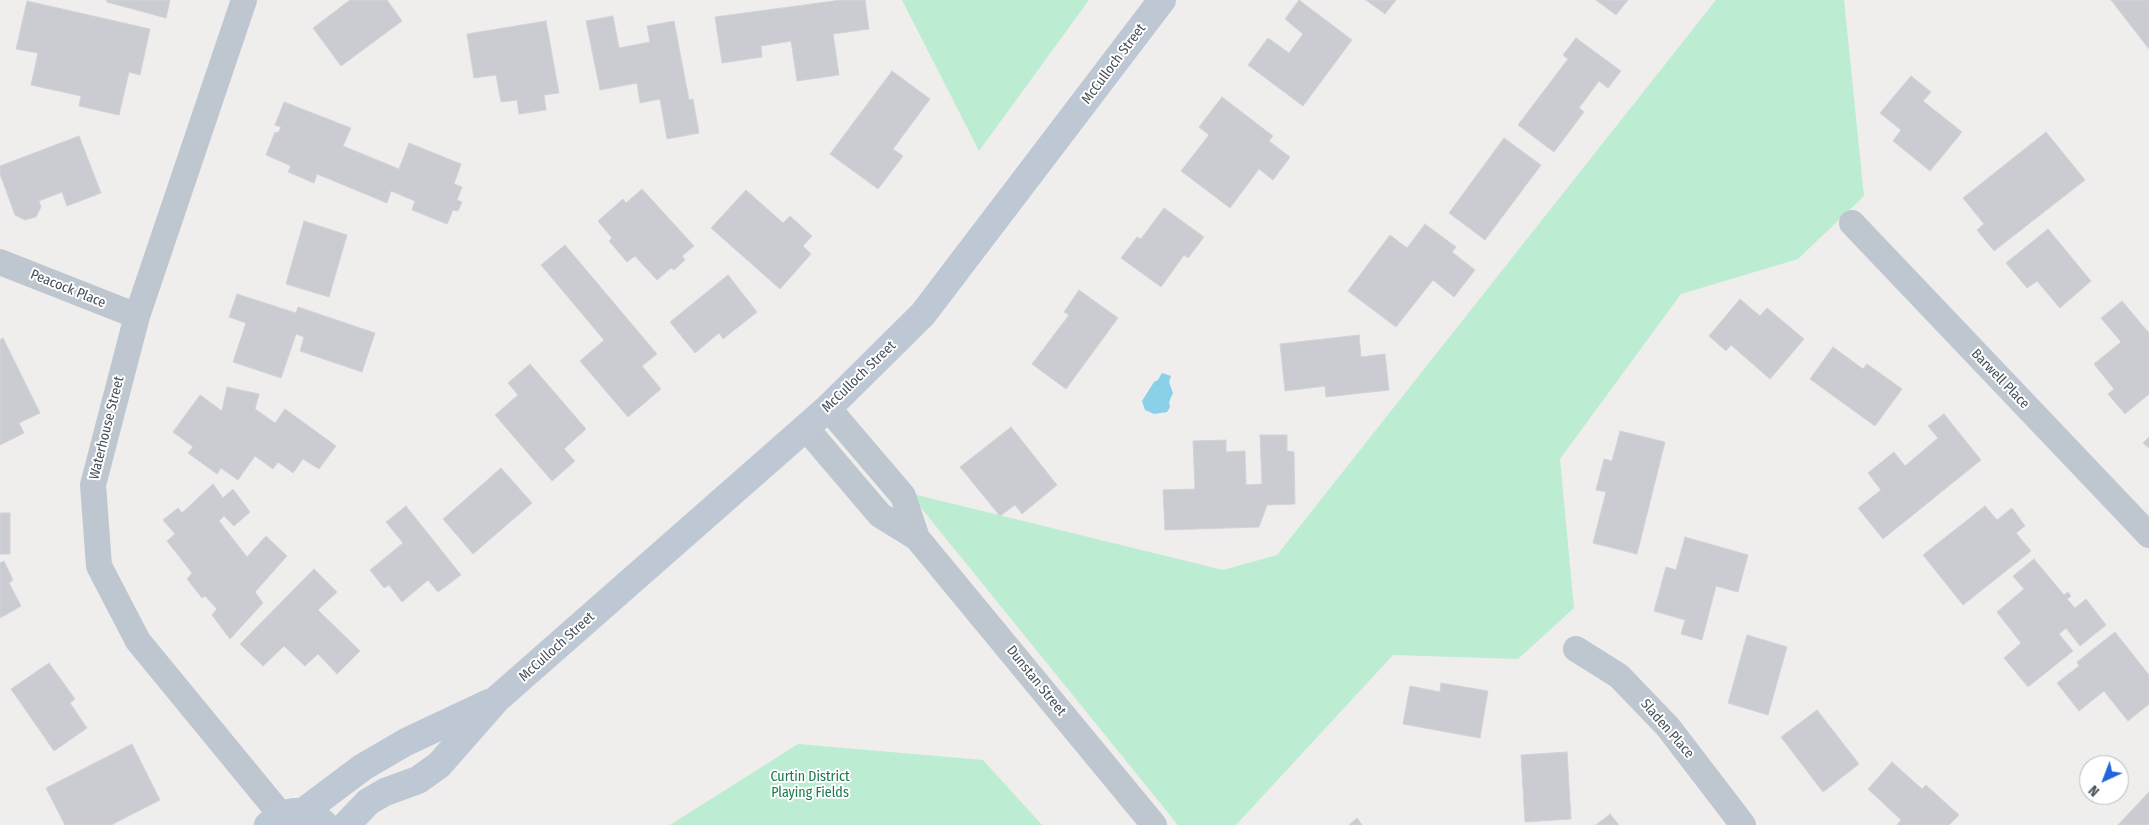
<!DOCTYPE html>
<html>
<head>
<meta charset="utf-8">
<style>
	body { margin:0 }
	#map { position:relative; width:2149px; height:825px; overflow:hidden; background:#f0eded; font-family:"Fira Sans Condensed",sans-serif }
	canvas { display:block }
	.north { position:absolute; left:2079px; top:755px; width:50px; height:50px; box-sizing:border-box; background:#fff; border:1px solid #b5b9bd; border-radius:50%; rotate:223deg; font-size:14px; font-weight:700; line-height:20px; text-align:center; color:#46505a }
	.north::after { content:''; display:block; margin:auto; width:18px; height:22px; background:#1e66d9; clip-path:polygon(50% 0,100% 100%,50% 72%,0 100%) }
</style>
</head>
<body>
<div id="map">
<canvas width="2149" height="825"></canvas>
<div class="north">N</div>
</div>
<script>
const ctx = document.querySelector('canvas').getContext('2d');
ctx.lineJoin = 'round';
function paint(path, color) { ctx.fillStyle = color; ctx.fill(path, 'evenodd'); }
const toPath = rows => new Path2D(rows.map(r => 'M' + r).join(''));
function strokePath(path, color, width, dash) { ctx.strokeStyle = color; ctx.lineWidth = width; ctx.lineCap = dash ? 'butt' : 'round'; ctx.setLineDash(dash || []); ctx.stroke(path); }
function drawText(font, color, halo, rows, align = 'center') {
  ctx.font = font + ' "Fira Sans Condensed",sans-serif'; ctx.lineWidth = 4; ctx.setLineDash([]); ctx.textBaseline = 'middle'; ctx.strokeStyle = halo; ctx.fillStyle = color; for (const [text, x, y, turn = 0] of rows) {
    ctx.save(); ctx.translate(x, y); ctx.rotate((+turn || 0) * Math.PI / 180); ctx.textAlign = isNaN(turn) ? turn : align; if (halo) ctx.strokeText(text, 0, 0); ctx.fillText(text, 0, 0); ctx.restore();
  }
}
const green = toPath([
	[902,0,1089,0,979,151],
	[1716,0,1844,0,1864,196,1798,259,1681,294,1560,459,1574,608,1518,659,1393,655,1236,825,1178,825,909,493,1223,570,1277,555],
	[798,744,983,760,1042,825,670,825]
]);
const water = toPath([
	[1162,373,1171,376,1169,382,1173,393,1169,402,1170,407,1167,412,1154,414,1145,410,1142,401,1154,382,1158,380]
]);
const building = toPath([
	[106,0,170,0,166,18,107,2,106,0],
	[350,0,387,0,402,21,341,66,313,28,350,0],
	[841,0,865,0,869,29,833,34,839,75,797,81,791,41,761,46,762,57,722,63,715,17,841,0],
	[1299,0,1352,40,1303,106,1248,65,1268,38,1289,53,1303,34,1285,19,1299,0],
	[1366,0,1396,0,1385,14,1366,0],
	[1596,0,1628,0,1616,15,1596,0],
	[2111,0,2149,0,2149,49,2111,0],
	[27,1,150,29,140,75,129,72,119,115,79,106,81,96,31,85,38,53,16,49,27,1],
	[613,16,619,48,650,42,647,26,674,21,689,100,693,99,699,133,667,139,660,99,640,103,637,83,600,90,586,21,613,16],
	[546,21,559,93,544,95,546,110,519,114,517,100,501,102,496,75,474,78,467,34,546,21],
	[1576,38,1621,71,1608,88,1599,81,1579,108,1584,112,1554,152,1518,125,1568,59,1563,55,1576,38],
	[892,71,930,99,893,149,903,156,878,189,830,154,892,71],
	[1911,76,1931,92,1923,101,1962,132,1930,171,1893,141,1901,130,1880,113,1911,76],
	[1222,97,1273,136,1269,141,1290,157,1273,180,1259,169,1230,208,1181,171,1209,135,1199,127,1222,97],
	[284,102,351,128,343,146,399,169,409,143,461,164,454,184,462,187,457,200,462,202,458,211,453,210,447,224,412,210,415,201,391,191,387,203,317,174,314,183,288,172,291,166,266,155,275,132,278,133,281,127,275,125,284,102],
	[2046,132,2085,180,1994,251,1977,230,1984,224,1963,198,2046,132],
	[79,136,101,193,67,206,62,192,39,201,41,207,36,217,25,220,15,215,0,174,0,166,79,136],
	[1504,138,1541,165,1485,240,1449,213,1504,138],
	[642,189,694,246,682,256,685,260,674,270,671,268,657,280,635,256,627,262,609,241,612,238,598,221,623,199,626,203,642,189],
	[746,190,783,223,790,216,812,236,803,246,811,254,780,289,711,228,746,190],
	[1164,208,1204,237,1188,258,1184,255,1161,287,1121,258,1137,237,1141,239,1164,208],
	[304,221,347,235,329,297,286,284,304,221],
	[1425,224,1456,247,1452,252,1475,270,1454,297,1433,280,1396,327,1348,291,1390,235,1407,248,1425,224],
	[2048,229,2091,281,2060,308,2037,281,2027,288,2006,263,2048,229],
	[565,245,657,354,642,366,661,389,628,417,580,361,604,340,541,265,565,245],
	[728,275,757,312,723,339,719,333,695,353,670,322,728,275],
	[1079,290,1118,318,1066,389,1032,364,1069,315,1064,312,1079,290],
	[237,294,296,313,298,307,375,333,362,372,300,351,304,337,296,334,281,378,233,362,246,323,229,317,237,294],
	[1740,299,1760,316,1767,308,1804,339,1770,379,1731,345,1726,351,1709,336,1740,299],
	[2122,301,2149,333,2149,394,2125,414,2108,394,2114,389,2094,364,2121,342,2101,318,2122,301],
	[1359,335,1361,357,1385,354,1389,390,1326,397,1325,386,1285,391,1280,344,1359,335],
	[3,338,40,413,19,423,24,433,0,445,0,340,3,338],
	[1833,347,1863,369,1867,364,1902,389,1875,426,1810,379,1833,347],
	[530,364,586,429,564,449,575,461,552,481,495,415,518,395,508,383,530,364],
	[227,387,259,394,255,409,275,423,285,409,336,446,319,469,303,459,293,473,278,462,273,469,255,456,238,480,221,468,217,474,188,453,193,447,173,432,200,395,222,411,227,387],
	[1944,414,1981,460,1883,539,1858,508,1881,490,1868,473,1894,452,1905,466,1938,438,1928,426,1944,414],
	[1011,427,1057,485,1022,514,1015,505,1000,516,960,467,1011,427],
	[1620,431,1665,442,1637,554,1593,543,1606,492,1596,490,1604,459,1612,461,1620,431],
	[1260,435,1287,435,1287,451,1294,452,1295,504,1267,505,1259,527,1165,530,1163,490,1195,489,1193,441,1226,440,1226,452,1245,451,1246,485,1262,484,1260,435],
	[2149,437,2149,448,2143,443,2149,437],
	[501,468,532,503,473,554,443,519,501,468],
	[213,484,223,498,233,489,250,512,234,526,224,516,219,521,247,557,266,536,287,556,255,592,263,603,230,639,212,615,217,609,205,596,202,598,187,579,192,573,167,541,175,534,163,520,178,508,182,513,213,484],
	[406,506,461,575,438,592,428,580,402,602,389,585,384,588,370,570,403,543,386,522,406,506],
	[1985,506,1997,520,2012,508,2025,526,2016,533,2031,551,1963,605,1923,555,1985,506],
	[0,513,10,513,10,554,0,554,0,513],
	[1685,537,1748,555,1738,592,1716,586,1702,640,1681,634,1685,620,1654,611,1666,567,1676,570,1685,537],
	[2034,559,2064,595,2068,592,2071,596,2067,599,2075,608,2086,599,2106,625,2080,646,2066,628,2059,634,2073,651,2028,687,2004,658,2021,643,1997,612,2024,589,2013,576,2034,559],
	[4,561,13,580,9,583,21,606,0,618,0,563,4,561],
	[314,569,337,592,318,610,360,651,337,674,318,654,305,666,284,646,263,666,240,644,314,569],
	[2115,632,2149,675,2149,704,2128,721,2104,691,2079,711,2057,683,2079,666,2077,662,2115,632],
	[1747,635,1787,647,1768,715,1728,703,1747,635],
	[49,663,75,699,70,703,87,728,54,751,11,689,49,663],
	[1441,683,1488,691,1480,738,1403,724,1410,686,1440,692,1441,683],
	[1817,710,1859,764,1823,792,1781,737,1817,710],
	[132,744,160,800,111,825,65,825,46,788,132,744],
	[1567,752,1571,819,1525,822,1521,755,1567,752],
	[1892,762,1922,789,1926,785,1959,815,1949,825,1897,825,1901,820,1868,789,1892,762],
	[2149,792,2149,825,2118,825,2149,792],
	[1610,814,1619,825,1596,825,1610,814],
	[1357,818,1362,825,1349,825,1357,818]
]);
const minor = toPath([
	[244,0,137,316,93,485,99,566,138,641,281,815],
	[1852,223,2149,535],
	[0,262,137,316],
	[828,408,903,496,917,538],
	[805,427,880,515,917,538,1154,825],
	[1576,649,1619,676,1668,727,1743,825]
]);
const secondary = toPath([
	[303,812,363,767,406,742,489,703],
	[268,825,281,815,294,812,303,812,316,817,325,825],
	[346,825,368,802,385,792,418,780,439,765,497,699,828,408,923,314,1162,0]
]);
const streetNames = [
	["McCulloch Street",1114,64,-53],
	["Peacock Place",68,289,22],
	["McCulloch Street",859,377,-44],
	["Barwell Place",2000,379,46],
	["Waterhouse Street",107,428,-76],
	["McCulloch Street",557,647,-42],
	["Dunstan Street",1036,681,51],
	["Sladen Place",1667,729,49]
];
const parkNames = [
	["Curtin District",810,777],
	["Playing Fields",810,793]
];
paint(green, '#bcedd2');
paint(water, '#8bd0e9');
paint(building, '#caccd2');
strokePath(building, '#d1d3d9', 1);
strokePath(minor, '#bec7cf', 26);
strokePath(secondary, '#bec8d4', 28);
drawText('14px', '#46505a', '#fff', streetNames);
drawText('14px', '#19794e', '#fff', parkNames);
</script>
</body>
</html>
